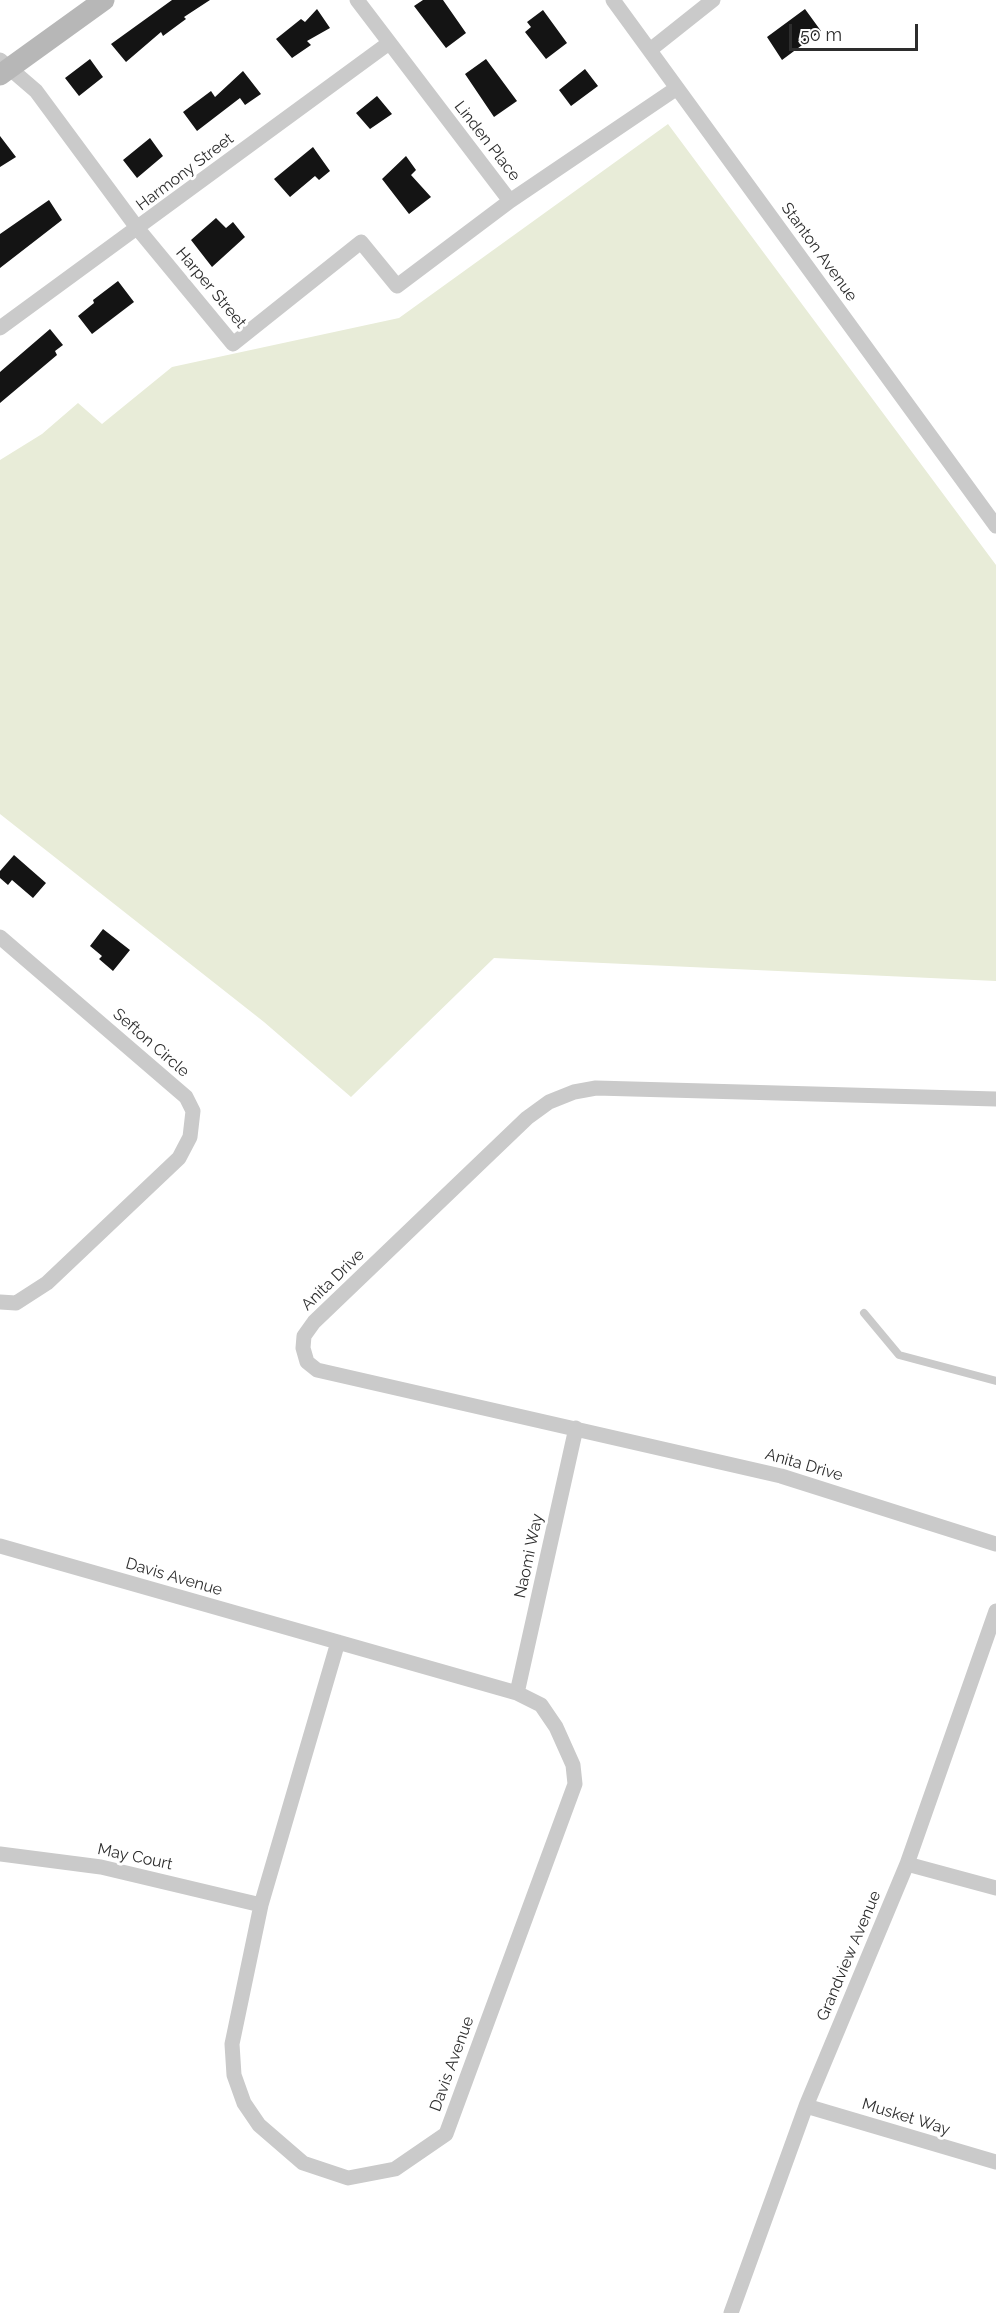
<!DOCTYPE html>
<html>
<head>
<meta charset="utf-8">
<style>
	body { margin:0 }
	#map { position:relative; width:996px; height:2313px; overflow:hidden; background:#fff; font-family:Raleway,sans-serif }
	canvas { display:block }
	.scale { position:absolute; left:789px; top:24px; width:129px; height:27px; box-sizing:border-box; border:3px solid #2d2d2d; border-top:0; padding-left:8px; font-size:18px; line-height:21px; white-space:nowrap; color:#2d2d2d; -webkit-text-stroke:4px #fff; paint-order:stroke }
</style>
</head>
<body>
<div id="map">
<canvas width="996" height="2313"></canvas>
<div class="scale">50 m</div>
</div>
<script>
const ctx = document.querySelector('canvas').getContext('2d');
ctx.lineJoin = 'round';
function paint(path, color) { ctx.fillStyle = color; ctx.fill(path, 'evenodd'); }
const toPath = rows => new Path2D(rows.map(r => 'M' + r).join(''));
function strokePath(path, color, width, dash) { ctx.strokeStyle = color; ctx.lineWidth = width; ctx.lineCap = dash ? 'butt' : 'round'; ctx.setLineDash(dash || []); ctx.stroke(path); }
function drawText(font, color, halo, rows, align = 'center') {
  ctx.font = font + ' Raleway,sans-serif'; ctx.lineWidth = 6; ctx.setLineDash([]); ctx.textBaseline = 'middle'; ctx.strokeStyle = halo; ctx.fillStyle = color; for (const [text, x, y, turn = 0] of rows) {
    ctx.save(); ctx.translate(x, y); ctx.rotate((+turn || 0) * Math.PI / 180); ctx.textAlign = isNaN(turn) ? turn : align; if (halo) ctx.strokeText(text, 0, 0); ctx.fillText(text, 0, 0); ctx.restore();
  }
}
const green = toPath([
	[668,124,996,565,996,981,494,958,351,1097,264,1022,0,814,0,460,42,434,78,403,102,424,172,367,399,318]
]);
const building = toPath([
	[172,0,210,0,184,17,186,19,163,36,161,32,126,62,111,44],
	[423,0,443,0,466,33,446,48,414,6],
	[317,9,330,28,307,41,311,45,292,58,276,39,301,19,305,22],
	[805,9,821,31,782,60,767,37],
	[543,10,567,43,546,59,525,32,531,27,527,22],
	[90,59,103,77,79,96,65,78],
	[486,59,517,101,494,117,465,74],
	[585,69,598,86,571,106,559,90],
	[243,71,261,94,245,105,240,98,197,131,183,112,211,91,215,97],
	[377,96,392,114,370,129,356,113],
	[0,136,16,157,0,167],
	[150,138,163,156,137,178,123,160],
	[313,147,330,171,319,180,315,176,290,197,274,179],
	[406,156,416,170,411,175,431,197,409,214,382,179],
	[49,200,62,220,0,268,0,234],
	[216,218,226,228,233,222,245,237,212,267,191,240],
	[118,281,134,302,92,334,78,316,94,303,93,300],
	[50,329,63,345,55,351,57,355,0,403,0,372],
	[14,855,46,883,33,898,12,880,8,885,0,878,0,871],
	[103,929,130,950,113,971,99,959,102,956,90,946]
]);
const lane = toPath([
	[864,1313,899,1355,996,1381]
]);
const street = toPath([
	[357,0,510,201],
	[613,0,996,526],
	[650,50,713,0],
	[0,60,36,91,138,229,233,344,361,242,397,286,510,201,677,88],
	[0,328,389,43],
	[0,937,186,1097,193,1111,190,1137,179,1158,47,1283,16,1303,0,1302],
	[996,1099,596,1088,574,1092,549,1102,527,1118,314,1322,304,1336,303,1348,307,1362,317,1370,781,1476,996,1544],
	[0,1546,517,1693,541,1705,556,1727,573,1765,575,1784,446,2134,395,2169,348,2178,303,2163,259,2125,244,2103,234,2075,232,2044,261,1905,338,1642],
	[517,1693,576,1428],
	[0,1854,101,1867,261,1905],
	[907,1864,996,1888],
	[806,2106,996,2162],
	[731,2313,806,2106,907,1864,996,1611]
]);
const secondary = toPath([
	[0,75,104,0]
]);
const streetNames = [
	["Linden Place",487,141,52],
	["Harmony Street",185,172,-37],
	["Stanton Avenue",819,252,54],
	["Harper Street",211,288,50],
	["Sefton Circle",151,1043,41],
	["Anita Drive",333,1280,-44],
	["Anita Drive",804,1465,16],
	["Naomi Way",529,1556,-78],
	["Davis Avenue",174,1577,16],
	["May Court",135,1857,12],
	["Grandview Avenue",849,1956,-67],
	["Davis Avenue",452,2064,-70],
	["Musket Way",906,2117,17]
];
paint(green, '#e8ecd8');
paint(building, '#141414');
strokePath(lane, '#cacaca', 8);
strokePath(street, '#cacaca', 15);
strokePath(secondary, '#b7b7b7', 21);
drawText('16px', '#2d2d2d', '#fff', streetNames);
</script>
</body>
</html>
